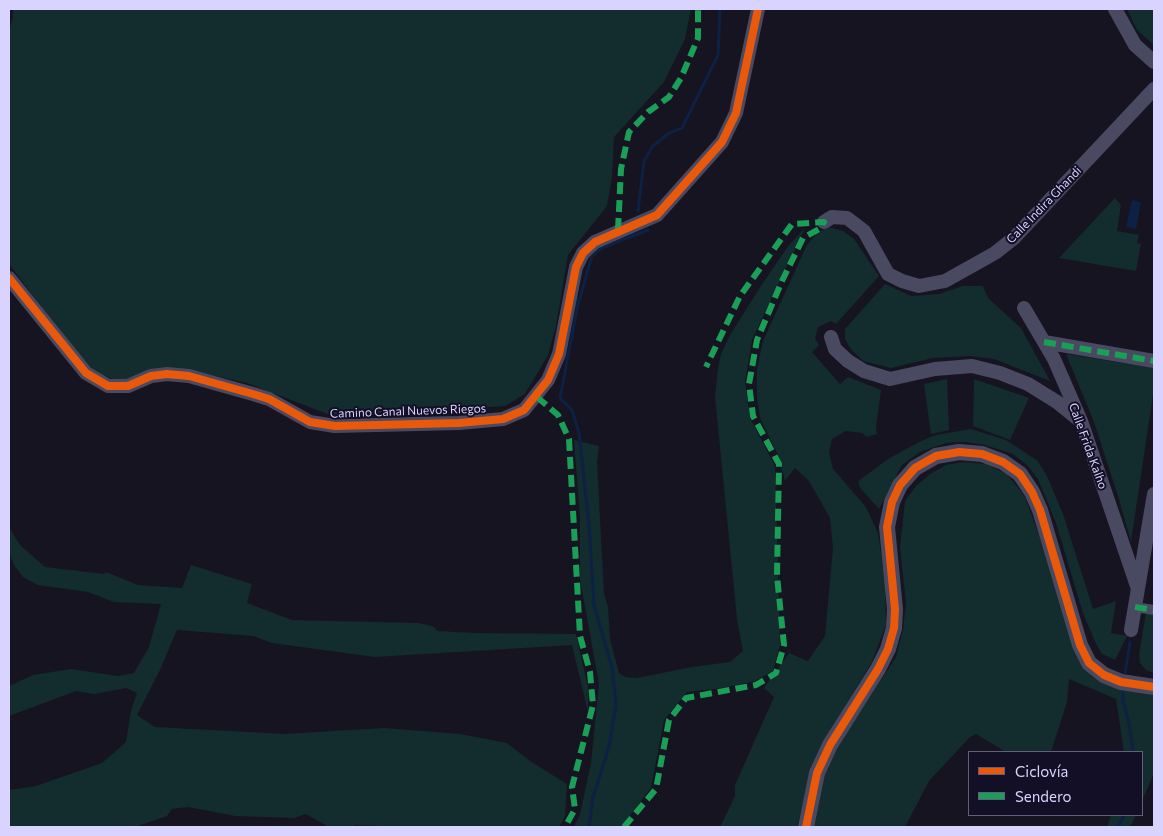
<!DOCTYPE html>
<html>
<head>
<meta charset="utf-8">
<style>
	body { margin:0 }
	#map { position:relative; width:1163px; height:836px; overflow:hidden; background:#161421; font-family:Commissioner,sans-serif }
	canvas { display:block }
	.frame { position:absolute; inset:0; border:10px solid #d9d4ff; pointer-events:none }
	.legend { position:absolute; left:968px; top:751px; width:175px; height:65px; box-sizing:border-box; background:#130f26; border:1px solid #625e7d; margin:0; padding:6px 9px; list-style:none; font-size:15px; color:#d9d4ff }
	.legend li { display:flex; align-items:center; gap:10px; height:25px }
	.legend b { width:25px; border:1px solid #625e7d }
</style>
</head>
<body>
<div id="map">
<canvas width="1163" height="836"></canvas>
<div class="frame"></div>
<ul class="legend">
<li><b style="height:6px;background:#e8590c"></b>Ciclovía</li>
<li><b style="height:6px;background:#1a9f57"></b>Sendero</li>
</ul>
</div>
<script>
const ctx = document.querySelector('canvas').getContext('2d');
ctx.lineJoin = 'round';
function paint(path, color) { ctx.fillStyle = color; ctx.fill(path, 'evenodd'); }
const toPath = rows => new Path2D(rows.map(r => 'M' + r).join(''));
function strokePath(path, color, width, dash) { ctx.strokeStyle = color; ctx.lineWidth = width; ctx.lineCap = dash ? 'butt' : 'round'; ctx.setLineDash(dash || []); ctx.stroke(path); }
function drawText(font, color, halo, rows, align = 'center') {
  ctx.font = font + ' Commissioner,sans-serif'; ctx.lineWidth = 4; ctx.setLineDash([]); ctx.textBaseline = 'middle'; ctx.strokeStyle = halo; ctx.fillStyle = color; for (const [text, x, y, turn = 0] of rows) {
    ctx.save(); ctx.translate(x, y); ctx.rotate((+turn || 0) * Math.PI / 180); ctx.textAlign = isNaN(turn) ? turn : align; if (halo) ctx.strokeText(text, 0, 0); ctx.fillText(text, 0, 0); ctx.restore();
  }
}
const green = toPath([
	[13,9,691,9,685,39,664,82,614,137,612,178,607,206,568,255,556,326,548,355,525,394,505,406,361,416,330,415,247,383,197,372,164,367,121,382,96,373,71,346,9,264,9,30,13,18],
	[1127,9,1154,9,1154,45,1137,30],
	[1115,198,1121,205,1117,231,1139,235,1137,243,1141,244,1136,271,1059,258],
	[828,227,843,231,854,239,879,276,836,324,831,321,818,327,815,338,819,345,812,352,840,384,848,377,881,390,876,427,877,434,867,437,862,433,846,431,832,439,829,453,833,469,866,507,878,533,885,581,886,625,872,662,831,729,811,772,797,827,720,827,735,796,735,785,774,697,764,688,789,653,808,661,825,636,833,548,830,518,809,481,795,468,785,481,778,455,760,418,757,396,757,368,763,341,807,245,817,233],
	[805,228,752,340,745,382,750,418,775,466,780,645,773,671,755,681,723,688,687,692,664,720,651,788,621,827,574,827,580,814,591,763,599,684,580,579,580,517,574,440,599,446,597,462,604,594,608,607,610,639,619,673,625,677,637,678,692,667,730,662,743,651,737,619,715,397,718,368,721,354,730,335,757,292,788,246],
	[885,284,911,296,939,294,963,286,983,286,988,298,1021,328,1050,381,994,359,970,356,933,358,891,368,863,361,850,348,845,339,845,329],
	[1066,354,1154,368,1154,388,1131,542,1118,496,1094,422],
	[947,379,949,430,931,434,924,384],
	[974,379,1029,398,1010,440,973,426],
	[971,429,1006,440,1038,461,1047,476,1063,514,1093,609,1116,601,1111,633,1127,636,1115,660,1102,654,1096,644,1083,613,1056,523,1038,479,1028,466,1013,454,985,445,965,442,946,443,920,452,902,465,879,509,861,489,858,482,861,479,888,459,919,442,936,435],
	[963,462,986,464,1007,474,1025,497,1088,669,1154,694,1154,773,1142,801,1142,752,1124,752,1116,699,1069,679,1067,702,1051,752,1006,752,976,734,970,737,929,781,905,827,813,827,825,771,833,754,896,657,903,629,906,603,900,548,905,501,916,486,930,474,946,465],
	[9,527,20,545,45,567,104,574,106,572,138,585,182,588,191,565,252,584,247,603,292,620,419,623,432,626,438,631,474,633,576,634,588,687,588,712,572,645,375,657,272,643,253,636,177,630,160,670,137,715,155,727,285,734,384,728,460,734,507,743,530,761,567,784,565,816,559,827,402,827,354,825,353,827,329,827,306,814,294,818,235,816,188,807,172,809,167,816,135,827,9,827,9,790,36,786,102,763,126,742,131,711,137,693,126,688,94,694,76,691,9,716,9,686,33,675,71,669,118,676,134,673,149,647,161,604,114,602,88,592,38,585,23,577,14,565,9,552],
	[1146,612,1154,613,1154,673,1146,670,1140,663,1139,655],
	[1111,815,1136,815,1130,827,1107,827]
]);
const water = toPath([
	[1132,200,1141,202,1136,229,1126,227]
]);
const stream = toPath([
	[638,211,644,161,652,147,669,133,682,128,718,55,720,9],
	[1125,673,1130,642],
	[1123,689,1123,701,1129,723,1133,752],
	[589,827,593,797,609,747,616,704,612,668,594,605,589,525,579,433,572,410,560,398,578,304,592,256,602,248,648,230],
	[1118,827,1124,815]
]);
const pedestrian = toPath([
	[1135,607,1154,610]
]);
const minor = toPath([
	[1115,9,1135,45,1154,62],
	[824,222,832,217,847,218,864,231,888,274,902,281,919,286,945,281,995,253,1014,238,1154,89],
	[9,278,86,373,108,386,128,386,151,376,167,374,189,376,253,394,269,399,310,422,335,426,459,423,503,419,524,410,548,380,559,354,576,267,583,253,595,242,657,215,722,142,736,113,758,9],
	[1024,308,1054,359,1081,421,1138,589],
	[831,337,835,349,848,361,864,371,890,379,935,369,972,366,1000,373,1028,384,1057,402,1078,419],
	[1044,342,1154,361],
	[1131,630,1154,494]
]);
const tertiary = toPath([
	[806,827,817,773,830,745,878,669,888,649,894,628,895,609,887,527,892,502,900,485,915,468,936,456,959,452,982,454,1003,462,1020,474,1032,492,1040,510,1080,645,1089,663,1104,675,1121,682,1154,687]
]);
const quiet = toPath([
	[618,230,621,169,629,132,648,112,669,97,681,78,698,38,698,9],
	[1044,342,1154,361],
	[537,397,558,415,569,439,580,636,590,672,593,705,572,787,575,809,565,827],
	[1135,607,1154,610],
	[624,827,656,789,669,720,686,698,756,685,776,673,784,645,777,576,779,464,753,416,749,384,757,340,782,281,803,238,819,229,824,222,792,224,740,296,706,367]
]);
const cycleway = toPath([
	[9,278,86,373,108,386,128,386,151,376,167,374,189,376,253,394,269,399,310,422,335,426,459,423,503,419,524,410,548,380,559,354,576,267,583,253,595,242,657,215,722,142,736,113,758,9],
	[806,827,817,773,830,745,878,669,888,649,894,628,895,609,887,527,892,502,900,485,915,468,936,456,959,452,982,454,1003,462,1020,474,1032,492,1040,510,1080,645,1089,663,1104,675,1121,682,1154,687]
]);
const streetNames = [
	["Calle Indira Ghandi",1044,205,-46],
	["Camino Canal Nuevos Riegos",408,411,-2],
	["Calle Frida Kalho",1088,446,70]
];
paint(green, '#132c2d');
paint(water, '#0d2144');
strokePath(stream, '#0d2144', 3);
strokePath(pedestrian, '#4a4962', 10);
strokePath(minor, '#4a4962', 14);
strokePath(tertiary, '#4a4962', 16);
strokePath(quiet, '#1a9f57', 6, [12, 6]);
strokePath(cycleway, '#e8590c', 8);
drawText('12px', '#d9d4ff', '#130f26', streetNames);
</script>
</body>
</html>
